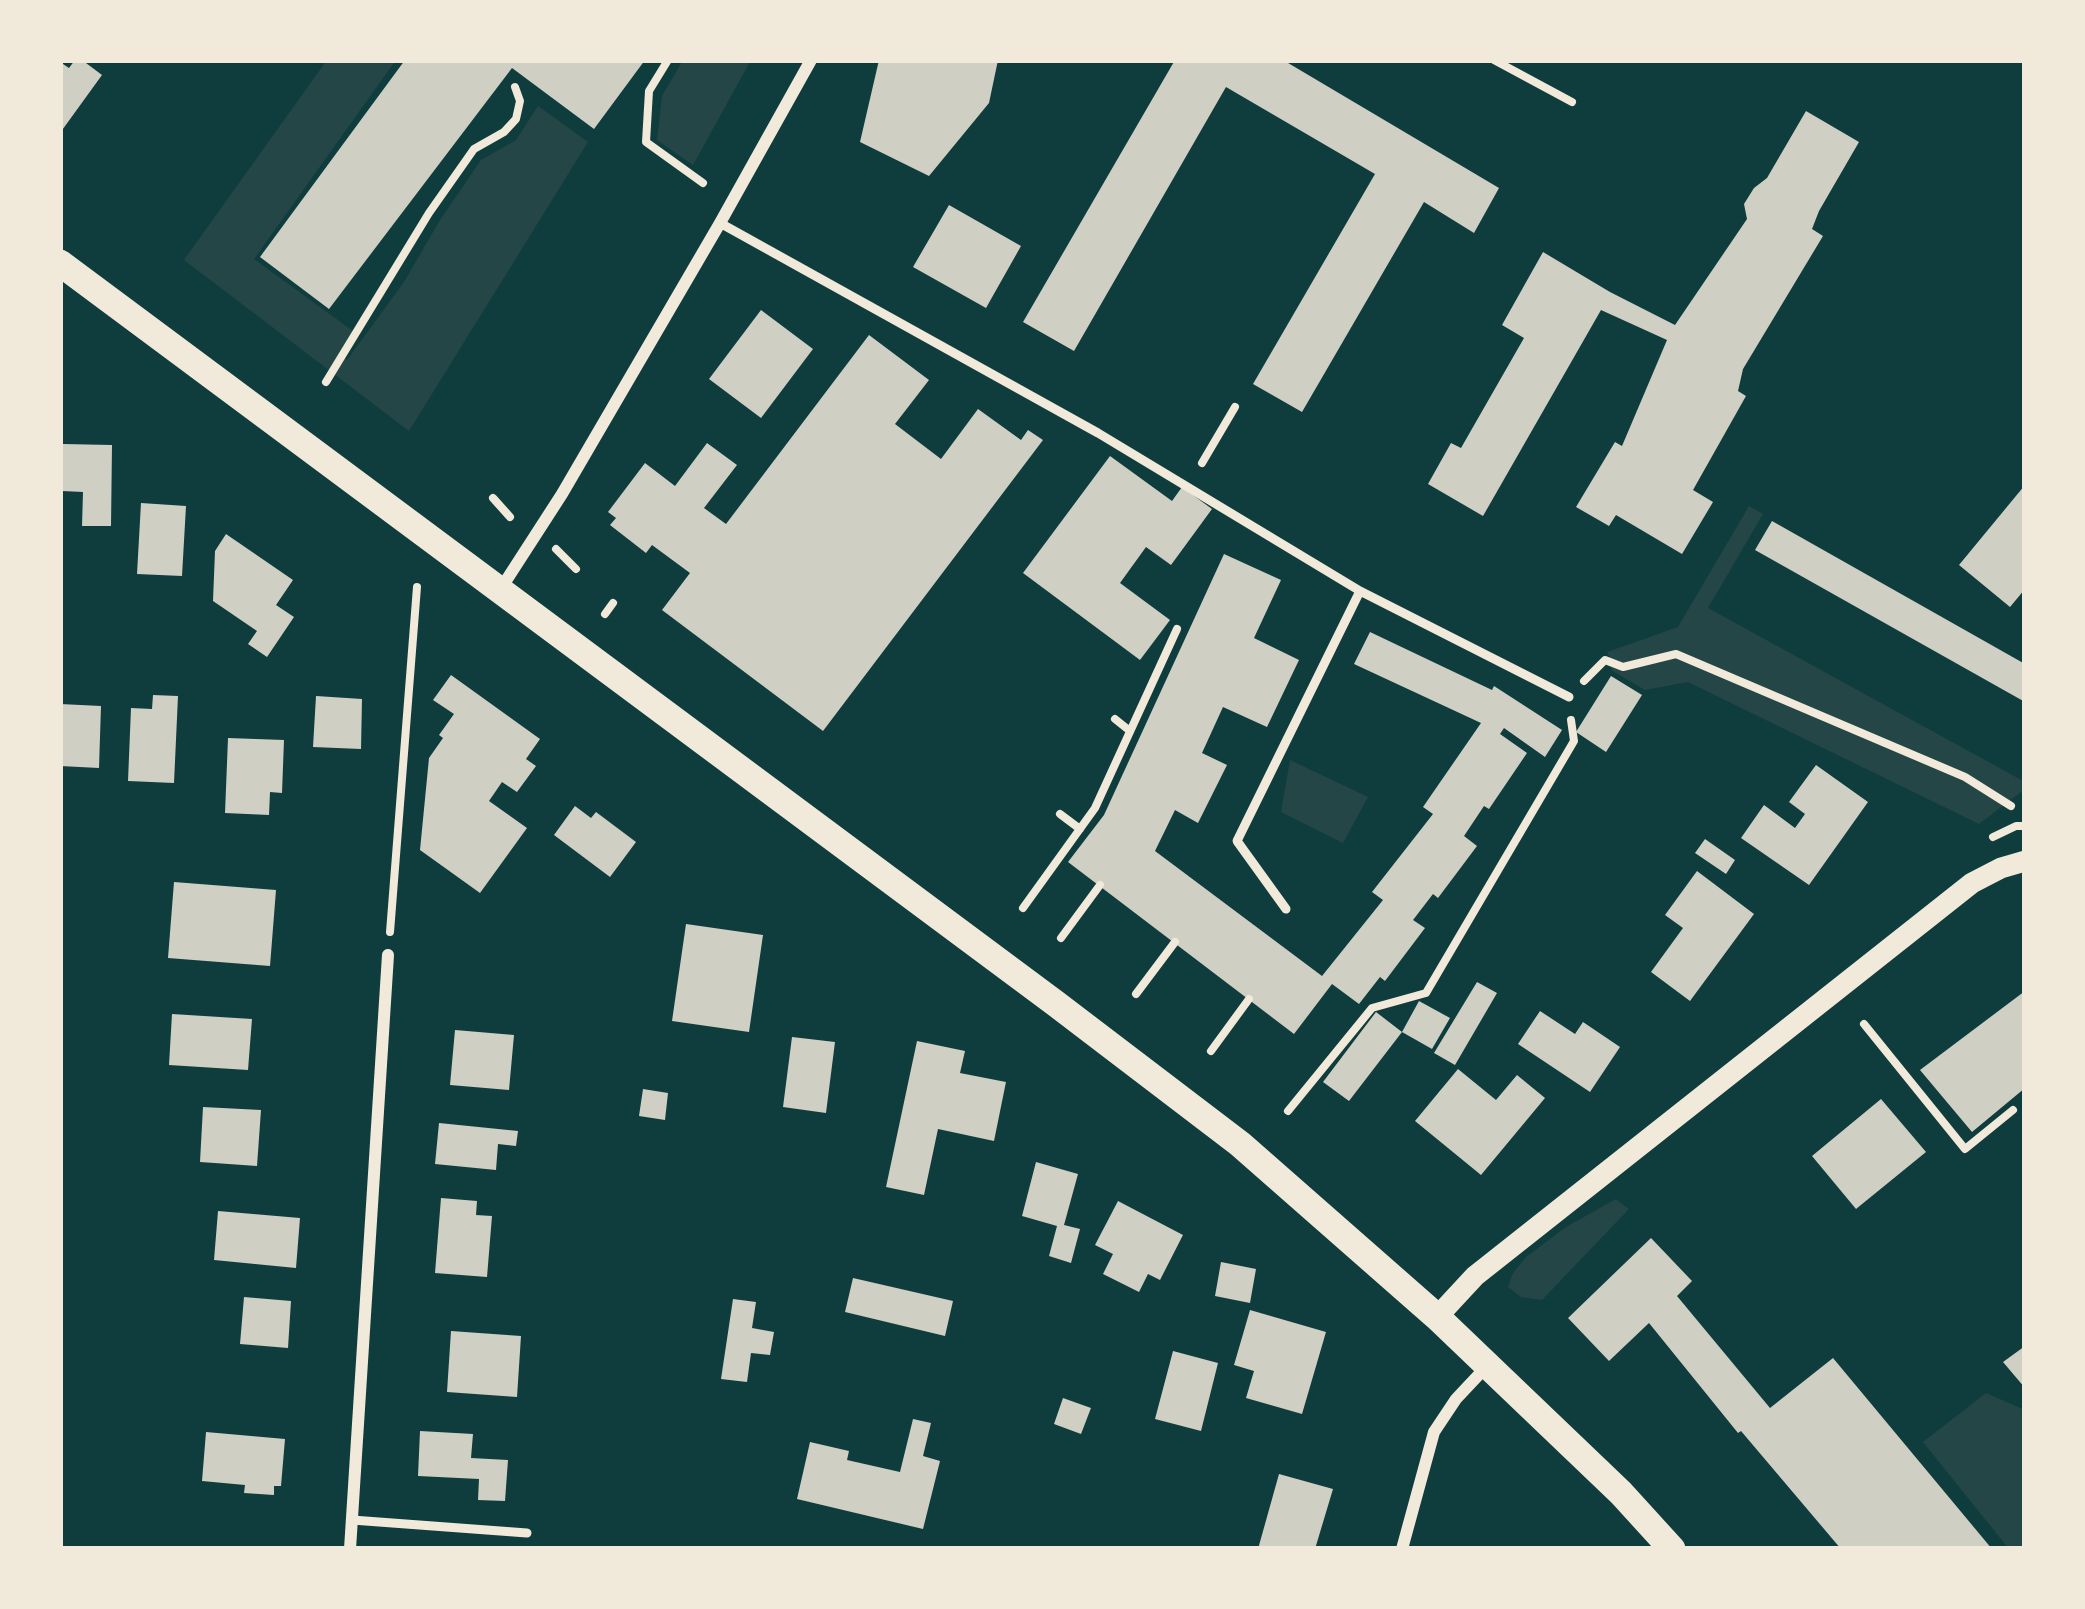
<!DOCTYPE html>
<html>
<head>
<meta charset="utf-8">
<style>
	body { margin:0 }
	#map { position:relative; width:2085px; height:1609px; overflow:hidden; background:#0f3d3e; font-family:Barlow,sans-serif }
	canvas { display:block }
	.frame { position:absolute; inset:0; border:63px solid #f1e9da; pointer-events:none }
</style>
</head>
<body>
<div id="map">
<canvas width="2085" height="1609"></canvas>
<div class="frame"></div>
</div>
<script>
const ctx = document.querySelector('canvas').getContext('2d');
ctx.lineJoin = 'round';
function paint(path, color) { ctx.fillStyle = color; ctx.fill(path, 'evenodd'); }
const toPath = rows => new Path2D(rows.map(r => 'M' + r).join(''));
function strokePath(path, color, width, dash) { ctx.strokeStyle = color; ctx.lineWidth = width; ctx.lineCap = dash ? 'butt' : 'round'; ctx.setLineDash(dash || []); ctx.stroke(path); }
const green = toPath([
	[327,60,396,60,254,259,353,331,339,354,347,360,404,282,440,220,481,160,516,140,538,106,588,142,409,431,184,260],
	[683,60,751,60,693,165,657,140,662,96],
	[1749,506,1763,514,1708,608,2025,782,2025,789,1979,824,1688,682,1645,690,1611,670,1612,663,1607,652,1678,627],
	[1290,760,1368,797,1343,843,1281,812],
	[1616,1199,1629,1209,1542,1300,1521,1297,1508,1287,1513,1273,1526,1257,1566,1227],
	[1986,1393,2025,1410,2025,1549,2009,1549,1923,1442]
]);
const building = toPath([
	[75,60,82,60,102,75,60,133,60,62,69,68],
	[405,60,645,60,594,129,512,68,329,309,260,257],
	[879,60,998,60,989,103,929,176,860,142],
	[1175,60,1283,60,1499,188,1474,233,1424,202,1302,412,1253,384,1375,174,1226,87,1074,351,1023,322],
	[1806,111,1859,142,1819,211,1812,229,1823,236,1743,369,1738,391,1746,396,1693,490,1713,502,1682,554,1616,515,1609,526,1576,507,1615,442,1622,446,1667,340,1601,310,1483,516,1428,484,1451,443,1461,448,1524,338,1502,325,1543,252,1610,292,1675,325,1747,219,1744,204,1754,188,1767,178],
	[949,205,1021,246,986,308,913,267],
	[761,310,813,349,761,418,709,379],
	[869,335,929,380,895,424,941,459,978,409,1021,440,1028,430,1043,440,823,731,662,610,690,573,652,545,646,553,610,525,616,518,608,512,645,463,675,486,707,443,737,465,704,508,726,524],
	[63,444,112,445,111,526,82,526,83,492,62,491],
	[1110,456,1172,501,1182,487,1212,509,1171,565,1146,547,1120,583,1170,620,1140,660,1023,573],
	[2025,485,2025,589,2010,607,1959,565],
	[141,503,186,506,182,576,137,574],
	[1772,521,2025,664,2025,702,1755,550],
	[226,534,293,580,276,605,294,617,267,657,248,644,257,631,213,601,215,551],
	[1224,554,1281,580,1254,638,1299,660,1267,727,1223,707,1202,753,1227,765,1198,823,1175,810,1155,851,1322,976,1383,900,1372,892,1433,814,1423,807,1481,723,1354,664,1370,632,1492,690,1494,686,1562,730,1545,757,1504,728,1500,734,1527,753,1489,809,1484,806,1464,836,1477,846,1438,898,1433,894,1413,920,1425,928,1385,981,1380,977,1359,1004,1332,984,1294,1034,1068,862,1104,815],
	[451,675,540,739,526,759,536,766,517,792,502,782,489,801,527,828,480,893,420,850,429,758,443,738,439,735,454,714,433,700],
	[1611,676,1642,695,1606,752,1576,732],
	[153,695,178,696,174,783,128,781,131,708,152,709],
	[316,696,362,699,361,749,313,747],
	[60,704,101,706,99,768,60,766],
	[228,738,284,740,282,793,270,792,269,815,225,813],
	[1816,765,1868,802,1809,885,1741,838,1764,805,1795,828,1805,814,1789,802],
	[575,806,591,818,596,812,636,842,610,877,554,835],
	[1705,839,1735,860,1726,874,1695,853],
	[1697,871,1754,914,1690,1001,1651,972,1683,928,1665,915],
	[174,882,276,890,270,966,168,958],
	[686,924,763,935,749,1032,672,1021],
	[1477,982,1497,993,1455,1065,1434,1053],
	[2025,991,2025,1088,1972,1132,1920,1070],
	[1419,1001,1450,1018,1432,1049,1402,1032],
	[1540,1011,1575,1034,1583,1022,1620,1047,1590,1092,1518,1044],
	[1376,1012,1402,1032,1349,1101,1323,1082],
	[172,1014,252,1019,248,1070,169,1065],
	[455,1030,514,1035,509,1090,450,1085],
	[792,1037,835,1042,826,1113,783,1107],
	[917,1041,965,1051,960,1073,1006,1082,994,1141,938,1129,924,1195,886,1187],
	[1458,1069,1496,1100,1517,1075,1545,1098,1481,1175,1415,1121],
	[643,1089,668,1093,665,1120,639,1116],
	[1881,1099,1926,1152,1856,1209,1812,1156],
	[203,1107,261,1110,257,1166,200,1162],
	[439,1123,518,1131,516,1146,498,1144,496,1170,435,1164],
	[1036,1162,1078,1174,1064,1225,1080,1229,1071,1263,1049,1256,1057,1226,1022,1216],
	[441,1198,477,1201,476,1215,492,1216,487,1277,435,1273],
	[1118,1201,1183,1235,1160,1280,1148,1274,1139,1292,1103,1274,1113,1254,1095,1245],
	[218,1211,300,1218,296,1268,214,1260],
	[1651,1238,1692,1281,1677,1296,1770,1408,1833,1358,1992,1549,1841,1549,1741,1431,1738,1433,1649,1323,1609,1361,1568,1318],
	[1221,1262,1256,1269,1250,1303,1215,1296],
	[853,1278,953,1301,945,1336,845,1312],
	[244,1297,291,1301,288,1348,240,1344],
	[733,1299,756,1302,752,1328,774,1332,770,1355,751,1353,747,1382,721,1379],
	[1250,1310,1326,1332,1302,1414,1246,1398,1254,1371,1234,1365],
	[451,1331,521,1336,517,1397,447,1392],
	[2025,1346,2025,1388,2003,1362],
	[1173,1351,1218,1363,1201,1431,1155,1419],
	[1063,1398,1091,1408,1081,1434,1054,1424],
	[913,1419,931,1423,923,1456,940,1461,923,1529,797,1499,810,1442,849,1451,847,1460,900,1472],
	[420,1431,473,1434,471,1458,508,1460,505,1501,478,1500,479,1479,418,1476],
	[206,1432,285,1439,281,1486,274,1486,274,1495,244,1493,245,1485,202,1481],
	[1279,1474,1333,1489,1315,1549,1258,1549]
]);
const path = toPath([
	[668,60,649,91,646,142,703,183],
	[1494,60,1572,102],
	[326,382,429,213,474,149,504,132,516,119,520,101,515,87],
	[1202,463,1235,407],
	[493,498,510,517],
	[556,549,576,569],
	[605,614,613,603],
	[1584,681,1605,660,1623,667,1676,654,1965,777,2011,806],
	[1115,719,1130,731],
	[1060,814,1080,829],
	[1993,837,2016,826,2025,826],
	[1023,908,1095,808,1177,629],
	[390,932,417,587],
	[1061,938,1100,885],
	[1136,994,1175,942],
	[1864,1024,1965,1149,2013,1110],
	[1211,1051,1249,999],
	[1288,1111,1372,1008,1426,993,1574,741,1571,720]
]);
const service = toPath([
	[720,223,1098,433,1360,591,1569,697],
	[1286,909,1237,841,1360,591],
	[352,1520,527,1533]
]);
const minor = toPath([
	[500,590,562,494,720,223,811,60],
	[350,1549,388,955],
	[1402,1549,1434,1432,1456,1399,1487,1366]
]);
const tertiary = toPath([
	[1437,1317,1475,1276,1972,883,2001,868,2025,861]
]);
const primary = toPath([
	[60,263,1055,1003,1240,1144,1437,1317,1621,1493,1672,1549]
]);
paint(green, '#244646');
paint(building, '#cfcfc3');
strokePath(path, '#f1e9da', 8);
strokePath(service, '#f1e9da', 9);
strokePath(minor, '#f1e9da', 12);
strokePath(tertiary, '#f1e9da', 21);
strokePath(primary, '#f1e9da', 27);
</script>
</body>
</html>
